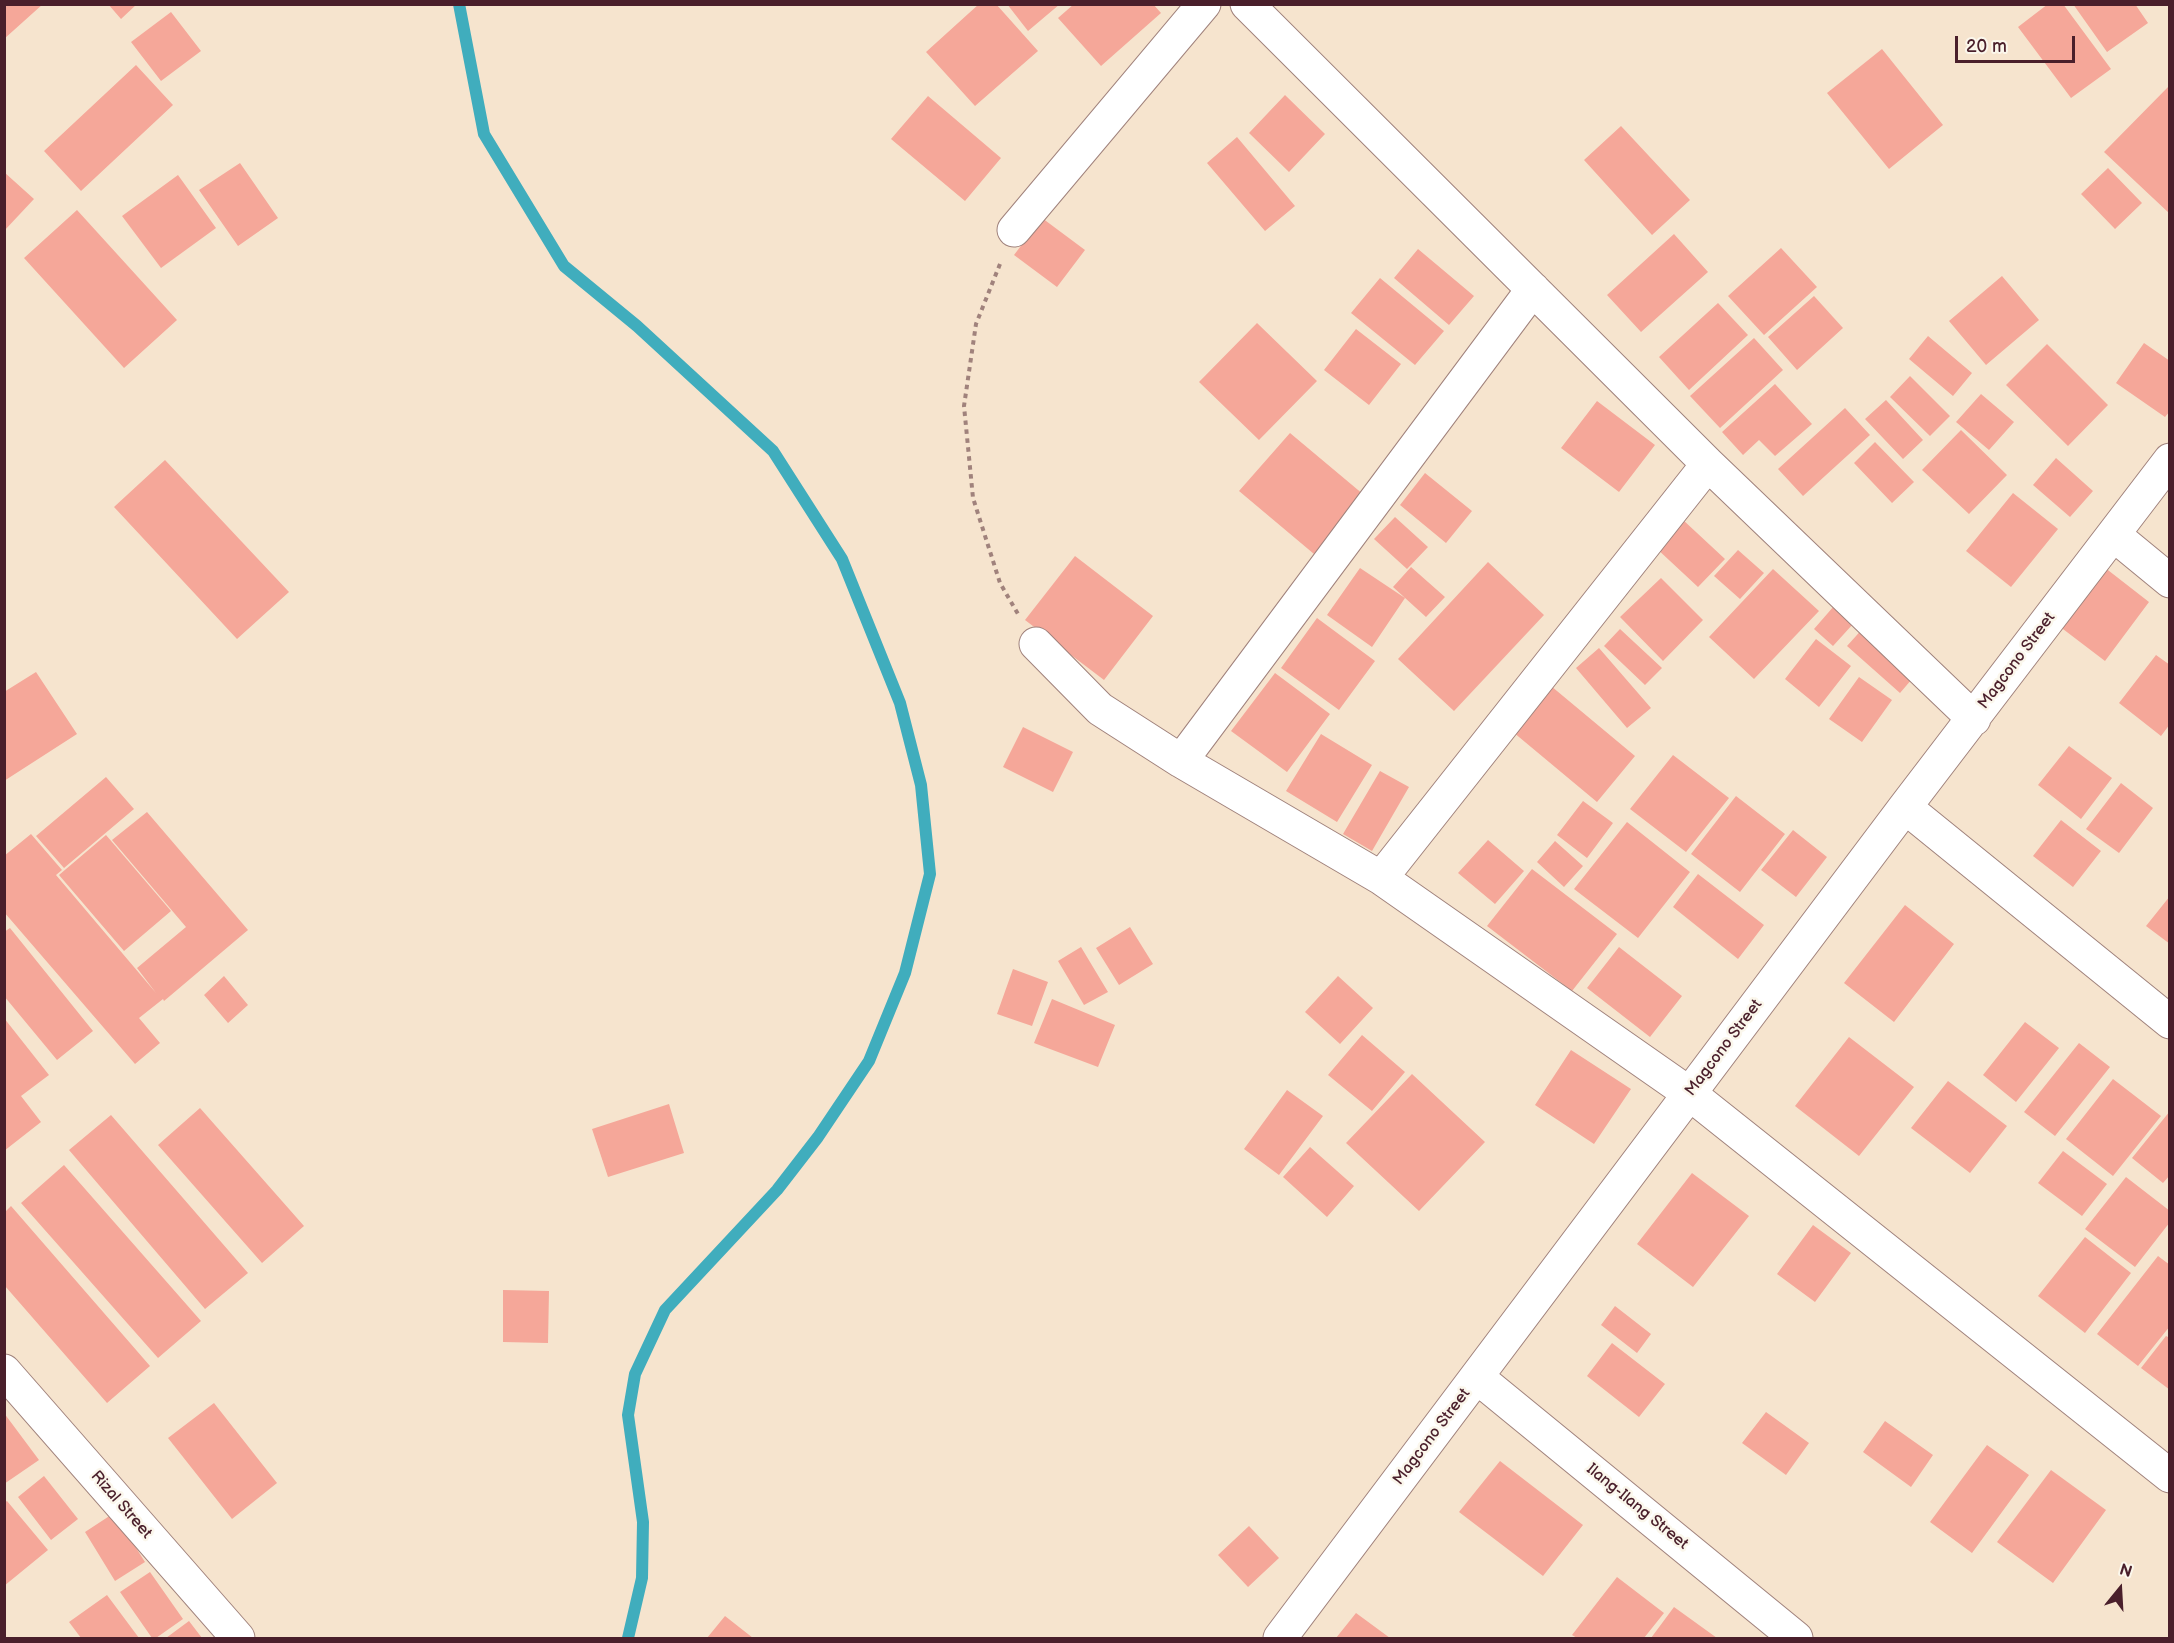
<!DOCTYPE html>
<html>
<head>
<meta charset="utf-8">
<style>
	body { margin:0 }
	#map { position:relative; width:2174px; height:1643px; overflow:hidden; background:#f6e4ce; font-family:"Balsamiq Sans",sans-serif }
	canvas { display:block }
	.frame { position:absolute; inset:0; border:6px solid #4a1f2b; pointer-events:none }
	.north { position:absolute; left:2090px; top:1559px; width:60px; height:60px; -webkit-text-stroke:4px #fbf7ec; paint-order:stroke; rotate:18deg; font-size:16px; font-weight:700; line-height:24px; text-align:center; color:#4a1f2b }
	.north::after { content:''; display:block; margin:auto; width:21px; height:27px; background:#4a1f2b; clip-path:polygon(50% 0,100% 100%,50% 72%,0 100%) }
	.scale { position:absolute; left:1955px; top:36px; width:120px; height:27px; box-sizing:border-box; border:3px solid #4a1f2b; border-top:0; padding-left:8px; font-size:18px; line-height:21px; white-space:nowrap; color:#4a1f2b; -webkit-text-stroke:4px #fbf7ec; paint-order:stroke }
</style>
</head>
<body>
<div id="map">
<canvas width="2174" height="1643"></canvas>
<div class="frame"></div>
<div class="north">N</div>
<div class="scale">20 m</div>
</div>
<script>
const ctx = document.querySelector('canvas').getContext('2d');
ctx.lineJoin = 'round';
const toPath = rows => new Path2D(rows.map(r => 'M' + r).join(''));
function strokePath(path, color, width, dash) { ctx.strokeStyle = color; ctx.lineWidth = width; ctx.lineCap = dash ? 'butt' : 'round'; ctx.setLineDash(dash || []); ctx.stroke(path); }
function paint(path, color) { ctx.fillStyle = color; ctx.fill(path, 'evenodd'); }
function drawText(font, color, halo, rows, align = 'center') {
  ctx.font = font + ' "Balsamiq Sans",sans-serif'; ctx.lineWidth = 5; ctx.setLineDash([]); ctx.textBaseline = 'middle'; ctx.strokeStyle = halo; ctx.fillStyle = color; for (const [text, x, y, turn = 0] of rows) {
    ctx.save(); ctx.translate(x, y); ctx.rotate((+turn || 0) * Math.PI / 180); ctx.textAlign = isNaN(turn) ? turn : align; if (halo) ctx.strokeText(text, 0, 0); ctx.fillText(text, 0, 0); ctx.restore();
  }
}
const stream = toPath([
	[459,4,484,134,564,266,637,326,773,451,842,559,900,703,921,785,930,874,905,973,869,1061,818,1137,777,1190,665,1310,635,1374,628,1415,643,1522,642,1578,628,1638]
]);
const building = toPath([
	[4,4,43,4,4,39],
	[108,4,137,4,121,19],
	[979,4,996,4,1038,51,975,106,926,52],
	[1007,4,1060,4,1028,31],
	[1074,4,1153,4,1161,13,1101,66,1058,18],
	[2048,4,2063,4,2111,69,2071,98,2018,27],
	[2073,4,2135,4,2148,23,2107,52],
	[171,12,201,51,161,81,131,42],
	[1882,49,1943,125,1889,169,1827,93],
	[136,65,173,105,81,191,44,151],
	[2170,85,2170,214,2104,152],
	[1285,95,1325,134,1289,172,1249,133],
	[928,96,1001,158,965,201,891,139],
	[1621,126,1690,200,1652,235,1584,160],
	[1237,137,1295,206,1265,231,1207,163],
	[240,163,278,218,238,246,199,190],
	[2108,168,2142,203,2115,229,2081,194],
	[4,172,34,199,4,231],
	[178,175,216,228,161,268,122,216],
	[77,210,177,320,124,368,24,258],
	[1042,218,1085,250,1057,287,1014,255],
	[1674,234,1708,272,1641,332,1607,295],
	[1781,248,1817,287,1764,335,1728,296],
	[1418,249,1474,296,1449,325,1394,278],
	[2002,276,2039,320,1986,365,1949,321],
	[1380,278,1444,331,1415,365,1351,313],
	[1814,296,1843,328,1797,370,1768,337],
	[1718,303,1748,335,1689,390,1659,357],
	[1257,323,1317,381,1259,440,1199,382],
	[1356,329,1401,364,1369,405,1324,370],
	[1928,336,1972,373,1953,396,1909,359],
	[1754,338,1783,370,1720,428,1690,396],
	[2144,343,2170,361,2170,411,2165,417,2116,383],
	[2047,344,2108,405,2068,446,2006,385],
	[1910,376,1950,416,1930,436,1890,397],
	[1775,384,1812,424,1775,456,1759,440,1743,455,1722,432],
	[1981,394,2014,422,1989,450,1956,422],
	[1886,400,1923,440,1903,459,1865,419],
	[1597,401,1655,445,1619,492,1561,448],
	[1845,408,1870,435,1803,496,1778,469],
	[1961,430,2007,475,1969,514,1922,470],
	[1290,433,1364,495,1314,554,1239,491],
	[1875,442,1914,482,1892,503,1854,463],
	[2056,458,2093,491,2070,517,2033,485],
	[165,460,289,592,237,639,114,507],
	[1425,473,1472,511,1446,543,1400,505],
	[2013,493,2058,529,2011,587,1966,551],
	[1395,517,1428,547,1407,569,1374,539],
	[1682,519,1725,559,1698,587,1655,547],
	[1738,550,1764,573,1740,599,1714,576],
	[1075,556,1153,616,1104,680,1025,620],
	[1488,562,1544,615,1454,711,1398,659],
	[1411,567,1445,597,1426,617,1393,587],
	[2104,567,2149,602,2105,661,2059,626],
	[1360,568,1405,598,1372,647,1327,615],
	[1773,569,1819,611,1754,679,1709,637],
	[1661,578,1703,620,1663,661,1620,617],
	[1834,606,1853,624,1833,646,1814,629],
	[1317,618,1375,661,1339,710,1281,668],
	[1865,626,1918,672,1900,693,1847,646],
	[1620,629,1662,668,1645,685,1604,646],
	[1816,639,1851,666,1819,707,1785,679],
	[1599,648,1651,708,1627,728,1576,668],
	[2156,655,2170,665,2170,724,2161,736,2119,703],
	[36,672,77,734,4,781,4,692],
	[1275,673,1330,714,1287,772,1231,731],
	[1859,677,1892,700,1862,742,1829,719],
	[1545,681,1635,756,1597,802,1507,727],
	[1023,727,1073,752,1053,792,1003,767],
	[1321,734,1372,765,1337,822,1286,791],
	[2069,746,2112,778,2081,819,2038,785],
	[1673,755,1729,798,1686,852,1630,809],
	[1380,771,1409,787,1372,851,1343,834],
	[106,777,134,809,64,868,36,836],
	[2121,783,2153,808,2119,853,2086,829],
	[1736,796,1785,834,1740,892,1691,854],
	[1583,801,1613,823,1587,858,1557,835],
	[147,812,248,930,164,1001,163,999,139,1018,160,1043,135,1064,4,912,4,856,31,834,62,870,56,875,156,993,137,968,186,927,112,840],
	[2061,820,2101,851,2073,887,2033,856],
	[1627,822,1690,872,1638,938,1574,889],
	[1793,830,1827,857,1796,897,1761,870],
	[106,835,171,911,124,951,59,875],
	[1488,840,1524,871,1495,904,1458,873],
	[1555,841,1583,866,1564,887,1537,862],
	[1532,869,1617,934,1572,991,1487,926],
	[1698,874,1764,925,1738,959,1673,907],
	[2170,896,2170,944,2146,926],
	[1905,905,1954,944,1894,1022,1844,983],
	[1130,927,1153,964,1119,985,1096,948],
	[10,928,93,1031,57,1060,4,996,4,932],
	[1081,947,1108,992,1084,1005,1058,961],
	[1619,947,1682,996,1650,1037,1587,988],
	[1013,969,1048,982,1032,1026,997,1014],
	[224,976,248,1005,228,1023,204,995],
	[1338,976,1373,1008,1340,1044,1305,1012],
	[1052,999,1115,1025,1098,1067,1034,1043],
	[4,1018,49,1075,21,1096,41,1122,4,1151],
	[2025,1022,2059,1048,2016,1102,1983,1075],
	[1362,1035,1405,1072,1372,1111,1328,1075],
	[1849,1037,1914,1087,1859,1156,1795,1106],
	[2079,1043,2110,1067,2055,1136,2024,1112],
	[1571,1050,1631,1089,1594,1144,1535,1105],
	[1412,1074,1485,1142,1419,1211,1346,1143],
	[2113,1079,2161,1116,2113,1176,2066,1139],
	[1948,1081,2007,1126,1970,1173,1911,1128],
	[1287,1090,1323,1116,1279,1175,1244,1149],
	[669,1104,684,1153,608,1177,592,1129],
	[200,1108,304,1226,262,1263,158,1145],
	[2170,1111,2170,1175,2163,1183,2132,1158],
	[111,1115,248,1273,205,1309,69,1150],
	[1310,1147,1354,1186,1327,1217,1283,1177],
	[2063,1151,2107,1184,2082,1216,2038,1183],
	[64,1165,201,1321,158,1358,21,1203],
	[1692,1173,1749,1216,1693,1287,1637,1244],
	[2126,1177,2170,1211,2170,1222,2135,1267,2085,1229],
	[11,1206,150,1366,107,1403,5,1286,5,1212],
	[1813,1225,1851,1253,1815,1302,1777,1274],
	[2085,1237,2131,1273,2085,1333,2038,1296],
	[2158,1256,2170,1265,2170,1326,2138,1366,2097,1334],
	[503,1290,549,1291,548,1343,503,1342],
	[1615,1306,1651,1334,1637,1353,1601,1325],
	[2166,1336,2170,1338,2170,1390,2141,1368],
	[1612,1343,1665,1384,1639,1417,1587,1376],
	[214,1403,277,1483,232,1519,168,1438],
	[1766,1412,1809,1443,1786,1475,1742,1443],
	[4,1413,39,1460,4,1484],
	[1885,1421,1933,1455,1911,1487,1863,1452],
	[1987,1445,2029,1475,1972,1553,1930,1522],
	[1500,1461,1583,1525,1543,1576,1459,1512],
	[2051,1470,2106,1510,2053,1583,1997,1542],
	[44,1476,78,1519,51,1540,18,1497],
	[7,1501,48,1550,4,1586,4,1503],
	[114,1513,145,1562,115,1581,85,1532],
	[1249,1526,1279,1558,1248,1587,1218,1555],
	[150,1572,183,1619,156,1638,152,1638,120,1592],
	[1617,1577,1664,1613,1644,1638,1577,1638,1572,1635],
	[107,1595,139,1638,81,1638,69,1622],
	[1674,1607,1717,1638,1651,1638],
	[1356,1613,1390,1638,1336,1638],
	[725,1616,753,1638,707,1638],
	[189,1621,202,1638,166,1638]
]);
const path = toPath([
	[1000,264,976,324,964,406,973,498,1000,583,1018,614]
]);
const minor = toPath([
	[1247,4,1708,464,1974,719],
	[1014,230,1204,4],
	[2114,535,2170,581],
	[1036,644,1100,709,1181,761,1381,878,1690,1094,2170,1476],
	[1181,761,1533,289],
	[1905,807,2170,1022],
	[1381,878,1708,464],
	[4,1371,238,1638],
	[1477,1377,1796,1638],
	[1280,1638,1905,807,2170,460]
]);
const streetNames = [
	["Magcono Street",2017,661,-53],
	["Magcono Street",1724,1048,-53],
	["Magcono Street",1432,1437,-53],
	["Rizal Street",121,1505,49],
	["Ilang-Ilang Street",1637,1507,39]
];
strokePath(stream, '#40adbd', 12);
paint(building, '#f5a799');
strokePath(minor, '#a0827c', 35);
strokePath(path, '#a0827c', 4, [4.5, 4.5]);
strokePath(minor, '#fff', 33);
drawText('16px', '#4a1f2b', '#fbf7ec', streetNames);
</script>
</body>
</html>
